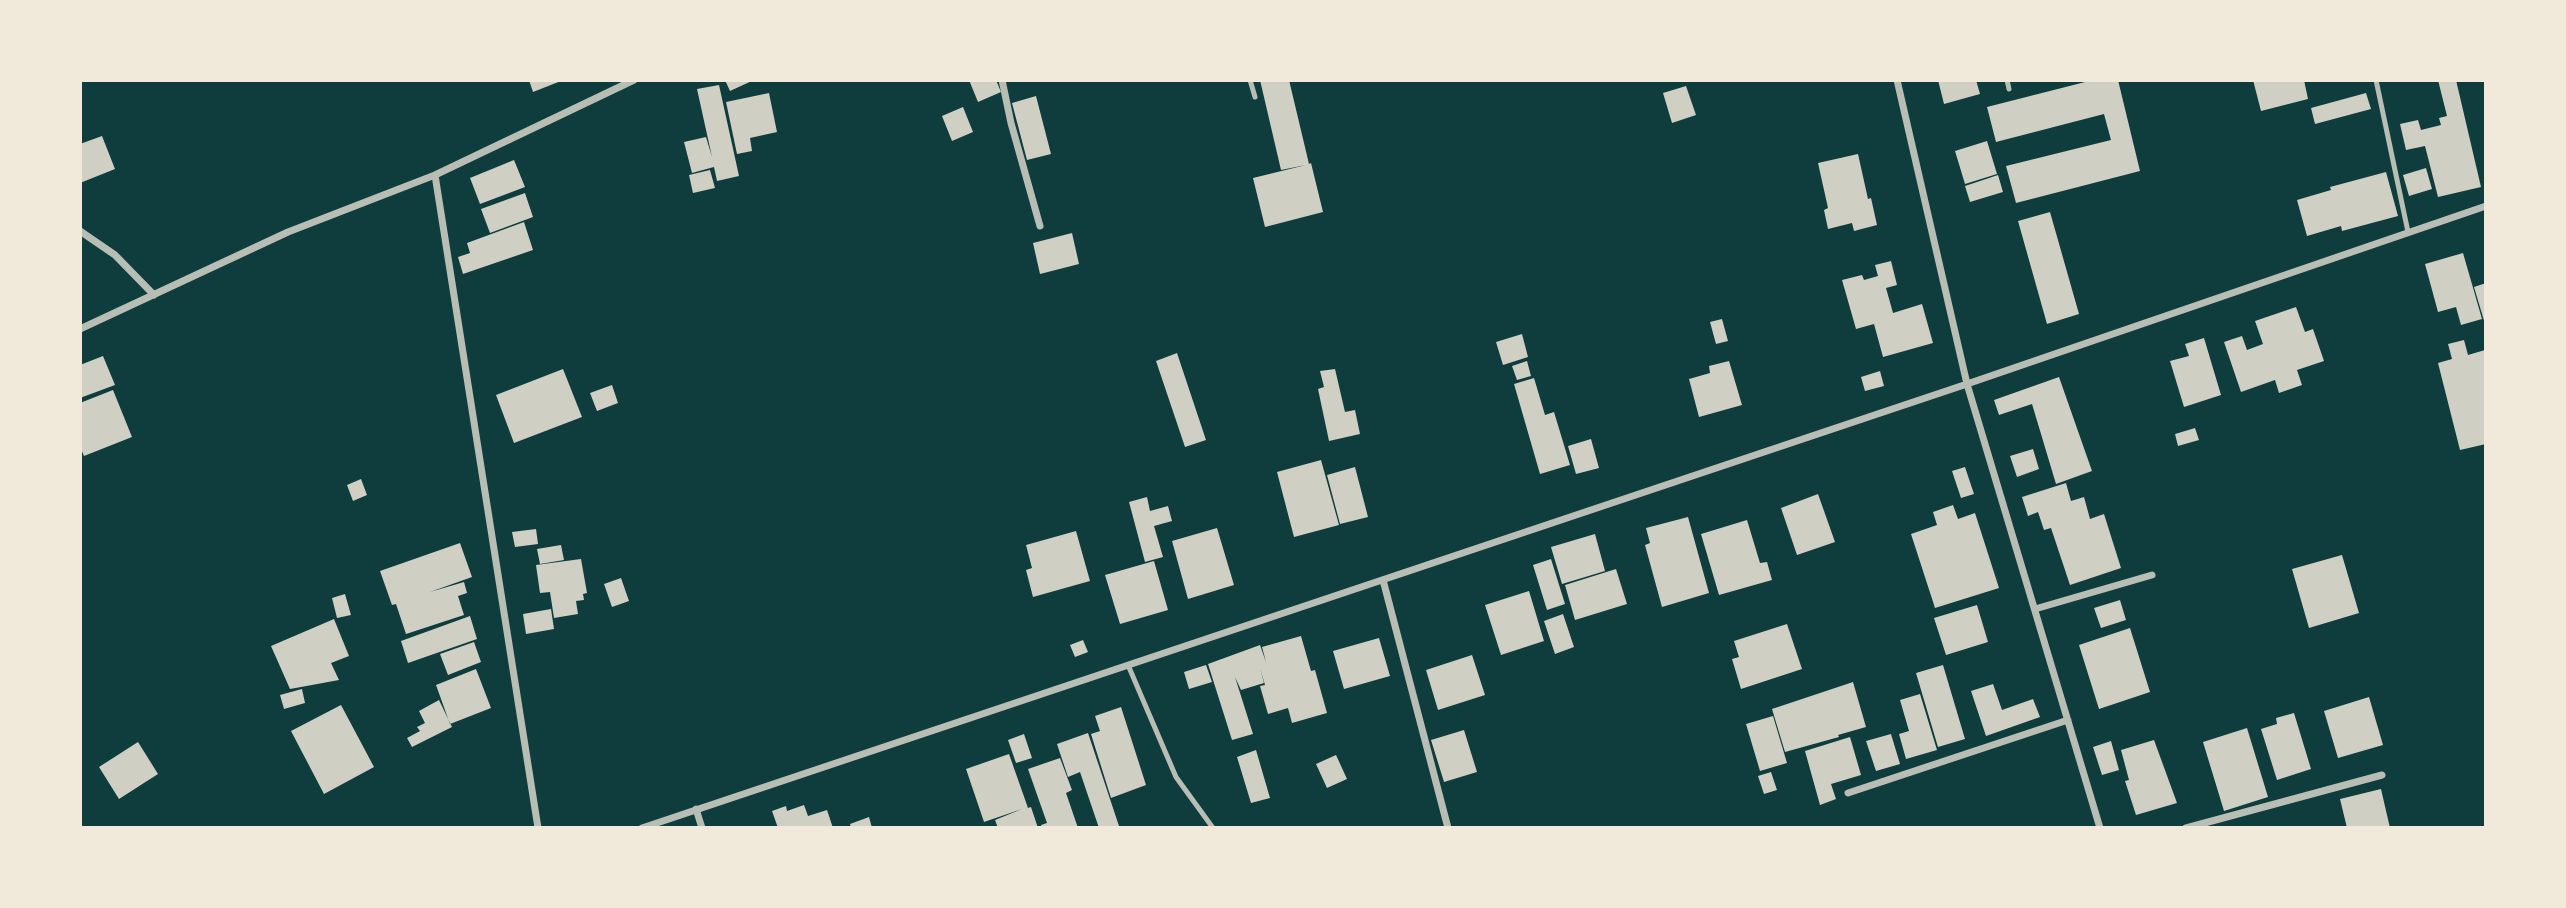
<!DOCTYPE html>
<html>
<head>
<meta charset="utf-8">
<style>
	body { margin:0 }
	#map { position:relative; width:2566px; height:908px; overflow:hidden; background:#0f3d3e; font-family:"Golos Text",sans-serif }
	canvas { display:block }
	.frame { position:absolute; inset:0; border:82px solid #f1e9da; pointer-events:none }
</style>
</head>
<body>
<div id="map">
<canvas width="2566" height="908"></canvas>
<div class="frame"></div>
</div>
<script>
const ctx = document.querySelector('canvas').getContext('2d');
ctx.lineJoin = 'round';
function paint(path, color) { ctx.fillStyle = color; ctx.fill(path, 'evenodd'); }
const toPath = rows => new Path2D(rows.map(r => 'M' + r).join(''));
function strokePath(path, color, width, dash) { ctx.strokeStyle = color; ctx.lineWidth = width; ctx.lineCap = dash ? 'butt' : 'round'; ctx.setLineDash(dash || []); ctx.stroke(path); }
const building = toPath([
	[529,80,561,80,561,81,533,92],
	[725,80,754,80,730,91],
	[969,80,996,80,1001,92,978,102],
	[1260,80,1289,80,1309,164,1311,163,1323,212,1265,227,1253,178,1306,165,1281,170],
	[1938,80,1976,80,1980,94,1944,104],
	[2093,80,2118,80,2140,171,2016,203,2006,166,2111,140,2104,114,1996,142,1987,107],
	[2253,80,2304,80,2308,99,2261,111],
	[2438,80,2456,80,2481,187,2438,197,2425,146,2406,150,2400,124,2418,120,2421,130,2441,125,2439,118,2447,116],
	[719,85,739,176,717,181,714,167,692,173,684,142,706,137,712,157,697,89],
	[1686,86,1696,115,1672,123,1663,93],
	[769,93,777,132,750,138,752,151,737,154,726,102],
	[2366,93,2371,109,2315,124,2311,108],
	[1036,96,1051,154,1027,160,1012,103],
	[963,107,973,132,952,141,942,116],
	[102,136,115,169,80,183,80,144],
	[1987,141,1997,174,1965,184,1955,151],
	[1858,154,1868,199,1871,198,1877,225,1854,231,1852,223,1828,229,1824,210,1828,208,1818,163],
	[514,160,525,187,480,204,470,178],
	[2426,168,2432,189,2409,196,2403,175],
	[710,170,715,188,693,193,689,175],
	[2386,172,2398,216,2342,231,2341,226,2307,236,2297,200,2331,190,2330,187],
	[1998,175,2003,192,1970,202,1965,186],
	[525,193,533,217,490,233,481,209],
	[2050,212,2079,314,2047,324,2018,221],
	[524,222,533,250,463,274,458,257,470,253,467,243],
	[1072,233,1079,264,1040,274,1033,243],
	[2463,253,2482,319,2461,325,2456,307,2438,312,2425,264],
	[1891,261,1897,285,1886,288,1893,313,1922,304,1933,343,1883,357,1874,324,1856,329,1842,280,1862,275,1864,280,1878,276,1875,265],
	[2486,283,2486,323,2485,324,2474,287],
	[2296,307,2305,332,2313,329,2324,361,2297,370,2302,385,2279,393,2275,380,2241,392,2224,342,2242,336,2247,350,2263,344,2255,321],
	[1722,319,1728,341,1716,344,1710,322],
	[1522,334,1528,357,1503,365,1496,342],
	[2204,338,2221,395,2184,407,2170,361,2189,356,2185,344],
	[2464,340,2468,355,2485,350,2486,352,2486,444,2460,450,2438,363,2452,359,2448,344],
	[1177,353,1206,440,1185,447,1156,361],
	[103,356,115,385,80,398,80,365],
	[1527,361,1531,376,1517,380,1512,366],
	[1729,361,1742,405,1699,417,1689,379,1710,373,1709,366],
	[563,369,582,417,514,443,496,395],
	[1335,369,1345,412,1355,410,1360,434,1329,441,1318,389,1324,387,1320,371],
	[1880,371,1884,386,1865,391,1861,377],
	[2059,377,2092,471,2056,484,2032,404,1999,415,1994,400],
	[1534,378,1545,415,1554,412,1570,465,1540,474,1514,384],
	[612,385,618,403,597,411,590,393],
	[113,390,132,437,84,456,80,447,80,403],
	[2195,428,2199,440,2178,446,2175,434],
	[1591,439,1599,468,1576,474,1568,446],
	[2033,449,2039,469,2017,477,2010,456],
	[1321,460,1339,525,1294,537,1277,472],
	[1355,467,1368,517,1340,524,1327,475],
	[1965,467,1974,494,1961,498,1952,471],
	[361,479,367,495,353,501,347,485],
	[2066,483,2071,501,2084,497,2090,519,2104,514,2121,568,2070,585,2051,528,2044,530,2038,512,2028,516,2022,497],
	[1818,494,1835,542,1797,555,1781,508],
	[1147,497,1150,511,1168,506,1172,521,1154,526,1163,557,1145,562,1129,502],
	[1953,505,1958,519,1975,513,1999,588,1935,608,1911,534,1937,525,1933,512],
	[1688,517,1709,593,1662,607,1645,545,1650,543,1646,528],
	[1747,520,1760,563,1767,562,1772,580,1719,595,1701,534],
	[1217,528,1234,585,1188,599,1172,541],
	[536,529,538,544,515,547,512,532],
	[1076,531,1090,581,1033,597,1026,570,1032,568,1026,545],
	[1595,534,1605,571,1562,584,1551,547],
	[460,543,472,577,430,592,464,582,467,593,458,596,464,615,406,634,396,604,392,605,380,571],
	[561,545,564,560,540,564,537,549],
	[2342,555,2359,613,2309,628,2292,569],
	[581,559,587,593,583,594,584,600,576,601,578,614,554,618,550,592,540,593,536,565],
	[1551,559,1565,604,1547,610,1533,565],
	[1154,561,1168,610,1120,624,1105,575],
	[1616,569,1627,604,1575,620,1565,585],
	[621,578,629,601,612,607,604,584],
	[1529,591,1544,641,1501,655,1485,605],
	[345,594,351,615,337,618,332,598],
	[2120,600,2126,620,2101,628,2094,608],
	[1977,605,1988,642,1946,655,1934,618],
	[551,609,554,629,526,634,523,614],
	[1563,614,1574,647,1555,654,1544,621],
	[470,616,477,639,408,663,401,641],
	[334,619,349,656,331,663,339,680,290,689,271,646],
	[1787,624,1802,669,1741,689,1732,659,1739,657,1734,641],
	[2130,628,2150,692,2099,709,2079,645],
	[1301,636,1311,671,1315,670,1327,713,1292,723,1288,708,1268,714,1260,686,1265,685,1260,668,1264,683,1241,690,1235,677,1253,734,1232,740,1208,664,1260,645,1266,662,1262,647],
	[1379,638,1390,676,1344,689,1333,651],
	[1083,640,1088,652,1075,657,1070,645],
	[474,642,481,662,448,675,440,654],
	[1472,655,1485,695,1438,710,1426,670],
	[1206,665,1212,682,1189,689,1184,672],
	[1943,665,1965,739,1938,747,1916,673],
	[476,669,491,708,450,724,436,685],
	[1853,682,1866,727,1838,735,1839,737,1785,752,1772,709],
	[1993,684,2002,710,2033,699,2040,717,1986,736,1971,691],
	[302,689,305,703,284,709,280,695],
	[1920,694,1937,750,1906,759,1899,734,1909,731,1900,700],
	[2369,697,2383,745,2338,758,2324,711],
	[439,700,452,727,412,747,407,738,420,731,417,727,425,723,419,711],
	[341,705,374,767,324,794,291,731],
	[1121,707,1146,785,1111,798,1091,734,1100,731,1095,716],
	[2294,713,2311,769,2277,780,2261,729,2277,724,2276,718],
	[1773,716,1787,763,1760,771,1746,724],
	[2247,728,2268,797,2224,811,2203,742],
	[1464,730,1477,772,1444,782,1431,740],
	[1088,733,1119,826,1116,828,1099,828,1080,772,1068,777,1057,744],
	[1024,734,1032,758,1016,763,1008,740],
	[1891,734,1900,764,1876,771,1866,741],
	[1850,737,1861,775,1831,784,1836,799,1820,805,1805,751],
	[2154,740,2177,803,2136,815,2125,781,2129,780,2121,750],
	[2111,741,2119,770,2102,775,2093,747],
	[138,742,158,774,119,799,99,767],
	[1256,750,1270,798,1251,803,1237,757],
	[1009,754,1028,808,1031,807,1038,828,998,828,995,820,1022,809,984,822,966,769],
	[1336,755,1347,779,1327,788,1316,764],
	[1060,758,1072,790,1066,793,1078,828,1042,828,1041,825,1047,823,1028,769],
	[1771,772,1777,790,1764,794,1758,776],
	[2381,789,2390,828,2347,828,2340,799],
	[804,805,808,816,827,810,833,828,778,828,772,811,786,806,787,811],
	[869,817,872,828,851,828,850,824]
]);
const service = toPath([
	[1250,80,1255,97],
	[2007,80,2009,89],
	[2376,80,2408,232],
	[1128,665,1176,777,1213,828]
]);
const minor = toPath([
	[1002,80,1011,123,1040,226],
	[1897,80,1967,384,2100,828],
	[435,175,538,828],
	[80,231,115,255,154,295],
	[80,329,288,232,435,175,634,80],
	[1383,580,1448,828],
	[2035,609,2152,575],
	[1848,793,2068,720],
	[696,809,702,828],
	[642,828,1967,384,2486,206],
	[2186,828,2382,775]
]);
paint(building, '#cfcfc3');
strokePath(service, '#b8beb3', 5);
strokePath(minor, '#b8beb3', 7);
</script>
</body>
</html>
